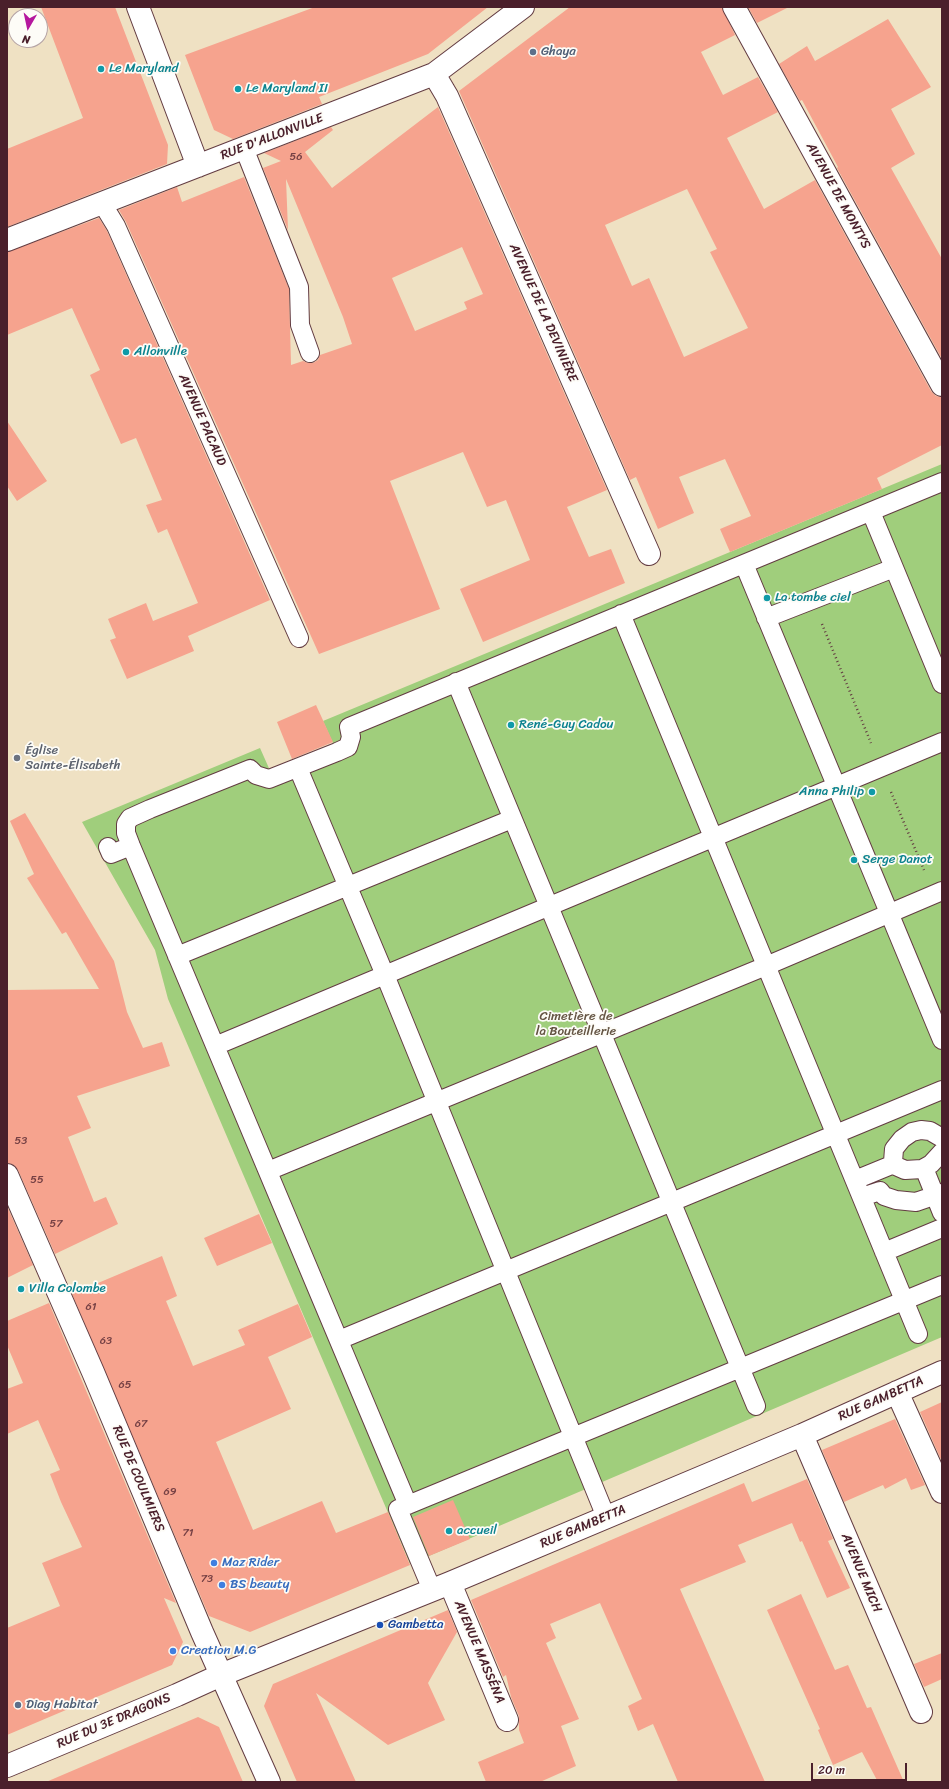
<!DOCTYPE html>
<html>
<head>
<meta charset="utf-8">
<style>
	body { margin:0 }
	#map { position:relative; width:949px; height:1789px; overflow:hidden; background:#efe1c3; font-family:Sriracha,sans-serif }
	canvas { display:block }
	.frame { position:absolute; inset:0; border:8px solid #4a1f2b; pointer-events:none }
	.north { position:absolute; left:8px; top:8px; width:40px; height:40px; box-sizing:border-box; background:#fdfcf7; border:1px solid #b5a4a5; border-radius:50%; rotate:189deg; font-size:11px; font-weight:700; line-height:16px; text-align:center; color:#4a1f2b }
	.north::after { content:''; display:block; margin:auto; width:14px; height:18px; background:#b5179e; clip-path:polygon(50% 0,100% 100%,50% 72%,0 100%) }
	.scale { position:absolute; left:811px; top:1763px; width:96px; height:18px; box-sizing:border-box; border:2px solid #4a1f2b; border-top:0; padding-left:5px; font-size:12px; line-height:14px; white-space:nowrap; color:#4a1f2b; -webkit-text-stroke:3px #fdfcf7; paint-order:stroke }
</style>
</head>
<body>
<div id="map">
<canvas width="949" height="1789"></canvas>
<div class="frame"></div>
<div class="north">N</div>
<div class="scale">20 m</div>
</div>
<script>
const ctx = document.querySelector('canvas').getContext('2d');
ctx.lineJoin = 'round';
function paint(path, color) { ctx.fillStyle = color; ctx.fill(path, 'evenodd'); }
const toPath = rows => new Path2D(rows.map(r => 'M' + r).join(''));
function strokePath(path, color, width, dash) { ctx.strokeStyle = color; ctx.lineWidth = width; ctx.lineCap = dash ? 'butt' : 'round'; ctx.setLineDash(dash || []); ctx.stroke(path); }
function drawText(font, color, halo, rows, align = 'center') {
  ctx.font = font + ' Sriracha,sans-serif'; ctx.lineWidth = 3.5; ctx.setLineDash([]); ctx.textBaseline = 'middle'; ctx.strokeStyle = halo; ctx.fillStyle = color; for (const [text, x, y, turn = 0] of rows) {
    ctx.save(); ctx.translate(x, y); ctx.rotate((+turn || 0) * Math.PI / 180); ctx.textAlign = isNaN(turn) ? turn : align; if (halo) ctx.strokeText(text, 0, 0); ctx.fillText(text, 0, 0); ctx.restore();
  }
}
const green = toPath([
	[942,464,942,1337,410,1564,168,999,155,950,82,822,260,748,272,775,335,748,323,721]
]);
const building = toPath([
	[41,7,115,7,168,145,167,164,7,227,7,149,83,118],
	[315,7,488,7,428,54,319,97,322,104,233,139,214,130,185,55],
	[570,7,722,7,735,35,701,52,723,95,758,77,778,112,727,138,764,209,815,180,931,391,936,396,942,397,942,445,877,478,882,489,730,552,720,529,751,516,725,459,679,477,694,513,658,529,636,477,630,480,459,91],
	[687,189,717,249,710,252,748,328,684,357,649,278,632,286,605,225],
	[748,7,789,7,757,23],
	[888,19,931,87,891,109,915,154,891,168,942,259,942,359,837,168,838,167,802,100,800,101,779,64,807,46,815,61],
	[438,107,607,490,567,507,589,557,611,549,625,583,483,642,460,589,530,560,506,500,487,507,463,452,390,481,440,609,319,654,126,222,119,210,177,187,182,202,244,177,289,289,291,365,303,361,308,363,313,363,318,360,320,355,352,344,343,317,286,179,288,230,263,168,281,161,264,153,331,127,333,130,305,152,332,188],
	[462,247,483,294,464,302,467,309,415,331,392,278],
	[99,218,107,231,270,600,188,636,194,651,127,679,110,640,116,638,108,619,146,603,153,621,198,603,167,529,158,533,146,505,162,500,136,438,121,444,90,375,100,370,72,308,7,335,7,252],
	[7,421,47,481,17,501,7,486],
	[316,705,333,742,292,759,277,722],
	[25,813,114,961,127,1012,143,1048,162,1042,170,1066,77,1096,91,1128,68,1137,94,1202,106,1197,118,1224,55,1254,18,1170,14,1165,7,1163,7,990,99,989,66,932,62,934,27,878,34,874,10,821],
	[7,1206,33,1265,7,1278],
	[259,1214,272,1243,217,1266,204,1238],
	[162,1256,177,1296,166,1301,193,1366,245,1345,238,1330,298,1304,312,1337,268,1357,291,1409,216,1442,253,1530,322,1501,336,1533,388,1512,410,1565,250,1632,209,1616,72,1294],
	[49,1303,176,1603,164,1598,183,1642,172,1665,7,1735,7,1628,60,1606,42,1563,82,1547,61,1502,50,1474,60,1470,38,1420,7,1434,7,1389,23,1383,7,1345,7,1321],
	[942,1402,942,1462,920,1412],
	[895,1419,925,1485,911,1490,906,1478,885,1489,883,1485,844,1502,822,1450],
	[807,1479,833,1539,828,1541,850,1588,827,1598,802,1541,800,1542,792,1523,738,1545,746,1562,680,1589,765,1782,678,1782,653,1724,638,1731,628,1706,642,1699,600,1603,550,1624,556,1638,546,1643,579,1719,561,1726,576,1766,540,1782,486,1782,478,1762,524,1743,519,1730,519,1716,511,1697,506,1675,503,1677,471,1600,744,1483,752,1502],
	[453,1500,470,1539,429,1556,413,1517],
	[801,1594,835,1670,848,1665,867,1708,871,1707,904,1782,878,1782,862,1752,833,1765,818,1730,820,1729,767,1610],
	[448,1610,457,1632,428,1683,445,1720,388,1745,316,1693,356,1782,297,1782,264,1706,273,1684],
	[942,1653,942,1679,924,1687,914,1664],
	[198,1717,219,1727,243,1782,46,1782]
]);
const path = toPath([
	[822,624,871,743],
	[891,792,924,870]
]);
const service = toPath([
	[244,148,299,287,300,325,310,353],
	[102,203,116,226,299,638],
	[871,512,942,684],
	[744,564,942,1040],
	[621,614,918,1334],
	[766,618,894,568],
	[456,682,756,1406],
	[298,768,385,975,606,1517],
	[108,847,111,854,131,846],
	[177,956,512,819],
	[215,1046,942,742],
	[942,1138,930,1131,921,1130,912,1132,902,1139,894,1149,893,1162,896,1166,905,1170,922,1169,931,1164,942,1152],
	[924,1168,942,1213],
	[268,1171,766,966,942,891],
	[855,1180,894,1164],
	[862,1197,880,1191,884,1196,896,1200,916,1202,942,1193],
	[884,1252,942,1228],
	[339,1340,942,1090],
	[408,1505,131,846,126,833,126,824,130,818,150,809,250,769,256,775,269,779,337,752,348,747,351,737,349,727,942,482],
	[432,1590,398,1509,942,1285]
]);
const minor = toPath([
	[138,7,198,166],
	[734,7,942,385],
	[434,74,447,96,649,554],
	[7,240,434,74,523,7],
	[897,1392,942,1492],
	[802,1435,921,1712],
	[450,1583,507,1720],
	[7,1766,177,1695,221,1675,450,1583,802,1435,942,1372]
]);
const tertiary = toPath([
	[7,1175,93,1372,202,1632,269,1782]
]);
const markers = [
	[533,52,4,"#5c6f8a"],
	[101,69,4,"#0f9aa8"],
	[238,89,4,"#0f9aa8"],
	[126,352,4,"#0f9aa8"],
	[767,598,4,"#0f9aa8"],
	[511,725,4,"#0f9aa8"],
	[17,758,4,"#6b7280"],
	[872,792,4,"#0f9aa8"],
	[854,860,4,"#0f9aa8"],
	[21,1289,4,"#0f9aa8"],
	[449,1531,4,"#0f9aa8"],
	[214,1563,4,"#3f7fe0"],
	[222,1585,4,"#3f7fe0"],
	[380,1625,4,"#1a4fb4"],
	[173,1651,4,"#3f7fe0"],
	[18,1705,4,"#5c6f8a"]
];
const numberNames = [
	["56",296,157],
	["53",21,1141],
	["55",37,1180],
	["57",56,1224],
	["61",91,1307],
	["63",106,1341],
	["65",125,1385],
	["67",141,1424],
	["69",170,1492],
	["71",188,1533],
	["73",207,1579]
];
const serviceNames = [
	["Ghaya",541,52],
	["Diag Habitat",26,1705]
];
const cultureNames = [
	["Le Maryland",109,69],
	["Le Maryland II",246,89],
	["Allonville",134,352],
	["La tombe ciel",775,598],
	["René-Guy Cadou",519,725],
	["Anna Philip",864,792,"right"],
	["Serge Danot",862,860],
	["Villa Colombe",29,1289],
	["accueil",457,1531]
];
const streetNames = [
	["RUE D'ALLONVILLE",272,137,-21],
	["AVENUE DE MONTYS",838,196,61],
	["AVENUE DE LA DEVINIÈRE",543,313,66],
	["AVENUE PACAUD",202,420,66],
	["RUE GAMBETTA",881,1399,-24],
	["RUE DE COULMIERS",138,1479,67],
	["RUE GAMBETTA",583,1527,-23],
	["AVENUE MICH",861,1573,67],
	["AVENUE MASSÉNA",479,1652,67],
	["RUE DU 3E DRAGONS",114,1721,-23]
];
const worshipNames = [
	["Église",25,751],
	["Sainte-Élisabeth",25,766]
];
const parkNames = [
	["Cimetière de",576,1017],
	["la Bouteillerie",576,1032]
];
const shopNames = [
	["Maz Rider",222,1563],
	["BS beauty",230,1585],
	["Creation M.G",181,1651]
];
const transitNames = [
	["Gambetta",388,1625]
];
paint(green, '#a0ce7c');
paint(building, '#f6a38e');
strokePath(service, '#633c42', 20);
strokePath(minor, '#633c42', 24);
strokePath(tertiary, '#633c42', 24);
strokePath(path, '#633c42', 2.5, [1, 3]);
strokePath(service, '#fff', 18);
strokePath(minor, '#fff', 22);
strokePath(tertiary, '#fff', 22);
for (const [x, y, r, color] of markers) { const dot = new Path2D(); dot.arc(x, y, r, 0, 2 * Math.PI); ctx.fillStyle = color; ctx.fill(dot); strokePath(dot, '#fdfcf7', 1.5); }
drawText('11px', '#754044', null, numberNames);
drawText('13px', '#4e5e75', '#fdfcf7', serviceNames, 'left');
drawText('13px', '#0d838f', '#fdfcf7', cultureNames, 'left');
drawText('13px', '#4a1f2b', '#fdfcf7', streetNames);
drawText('13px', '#5b616d', '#fdfcf7', worshipNames, 'left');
drawText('13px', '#645443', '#fdfcf7', parkNames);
drawText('13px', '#366cbe', '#fdfcf7', shopNames, 'left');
drawText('13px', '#164399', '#fdfcf7', transitNames, 'left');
</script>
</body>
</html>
